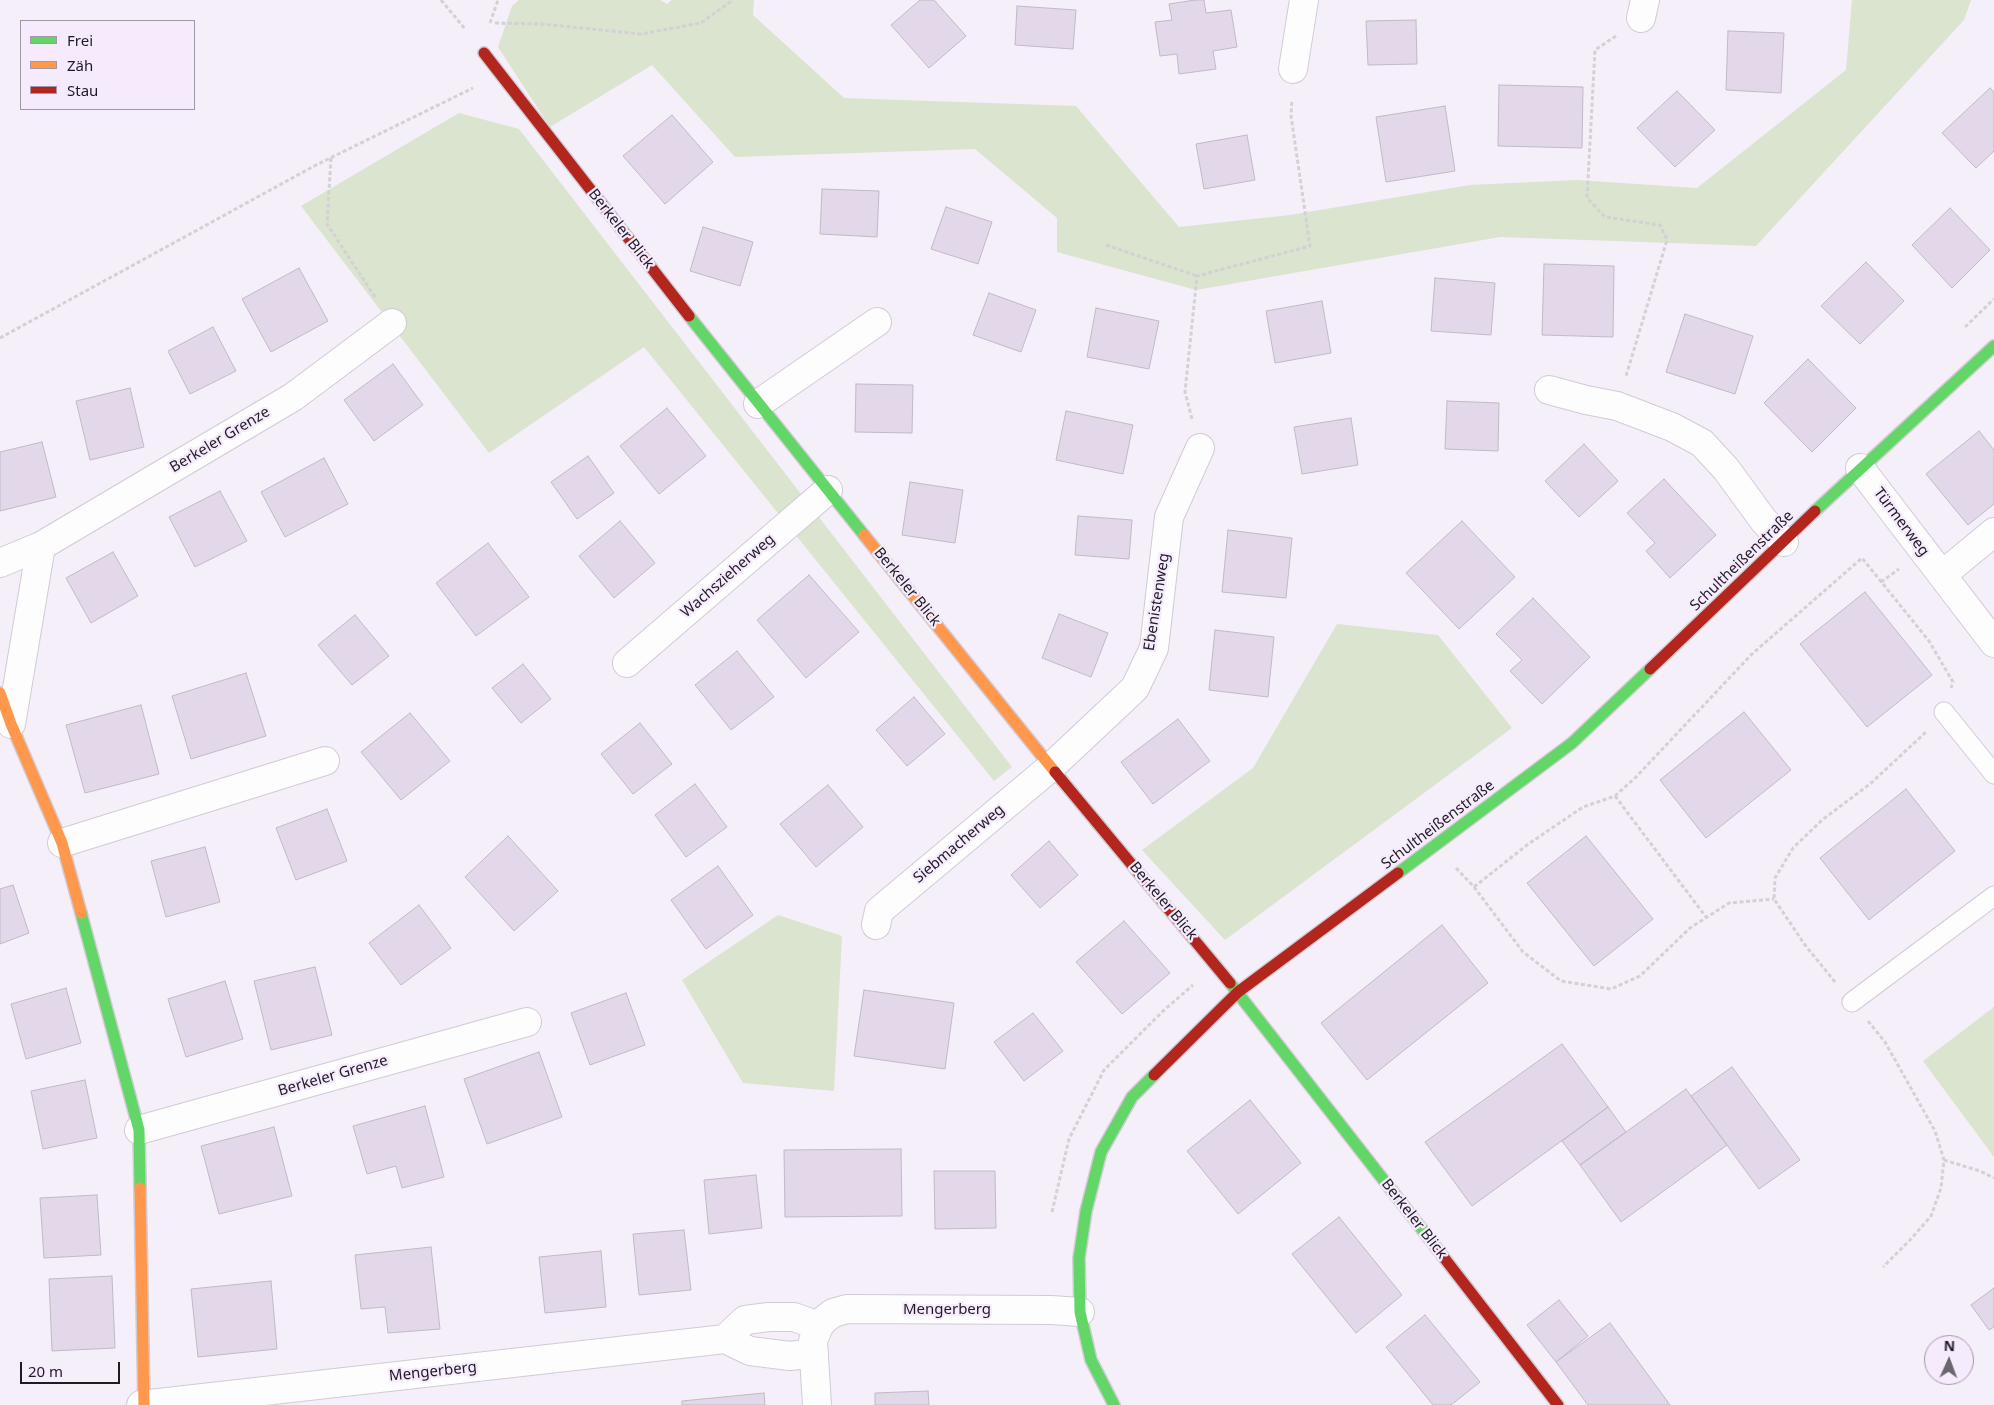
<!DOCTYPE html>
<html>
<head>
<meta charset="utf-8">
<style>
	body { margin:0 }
	#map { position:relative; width:1994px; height:1405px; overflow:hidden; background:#f5eff9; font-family:"Noto Sans",sans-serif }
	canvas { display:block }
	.legend { position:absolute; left:20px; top:20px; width:175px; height:90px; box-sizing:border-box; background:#f6ebfd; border:1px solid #a098a6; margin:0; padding:6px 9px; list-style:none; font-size:15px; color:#201b23 }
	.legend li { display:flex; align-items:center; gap:10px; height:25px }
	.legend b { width:25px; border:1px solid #a098a6 }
	.north { position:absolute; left:1924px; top:1335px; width:50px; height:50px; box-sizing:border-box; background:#f6ebfd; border:1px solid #a098a6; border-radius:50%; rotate:2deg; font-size:14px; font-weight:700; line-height:20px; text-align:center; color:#201b23 }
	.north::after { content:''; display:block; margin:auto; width:18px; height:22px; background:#6b656e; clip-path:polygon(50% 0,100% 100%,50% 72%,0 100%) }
	.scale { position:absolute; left:20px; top:1362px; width:100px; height:22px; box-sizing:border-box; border:2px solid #201b23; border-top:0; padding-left:6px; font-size:15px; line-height:18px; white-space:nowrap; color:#201b23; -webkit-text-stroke:4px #f6ebfd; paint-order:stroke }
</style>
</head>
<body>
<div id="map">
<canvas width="1994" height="1405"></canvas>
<ul class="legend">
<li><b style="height:6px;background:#63d668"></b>Frei</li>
<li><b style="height:6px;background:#ff974d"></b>Zäh</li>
<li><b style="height:6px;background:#b3261e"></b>Stau</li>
</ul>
<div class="north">N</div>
<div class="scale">20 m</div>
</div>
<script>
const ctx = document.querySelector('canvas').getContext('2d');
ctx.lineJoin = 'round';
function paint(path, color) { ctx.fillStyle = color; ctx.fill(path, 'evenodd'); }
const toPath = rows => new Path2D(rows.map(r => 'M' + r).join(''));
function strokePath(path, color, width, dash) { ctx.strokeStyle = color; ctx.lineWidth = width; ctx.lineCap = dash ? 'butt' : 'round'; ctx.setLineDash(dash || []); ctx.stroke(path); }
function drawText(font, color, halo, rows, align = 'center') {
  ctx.font = font + ' "Noto Sans",sans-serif'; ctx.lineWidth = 4.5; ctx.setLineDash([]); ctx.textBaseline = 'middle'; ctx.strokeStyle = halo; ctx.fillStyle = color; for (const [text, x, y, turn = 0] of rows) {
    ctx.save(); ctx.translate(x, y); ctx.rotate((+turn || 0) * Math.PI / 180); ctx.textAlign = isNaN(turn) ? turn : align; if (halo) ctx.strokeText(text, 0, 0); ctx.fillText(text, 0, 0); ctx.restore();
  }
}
const green = toPath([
	[519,0,660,0,667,4,672,0,754,0,753,15,844,98,1076,106,1179,227,1290,215,1470,185,1577,180,1697,188,1846,70,1852,0,1971,0,1964,20,1756,246,1500,237,1196,290,1057,252,1057,218,975,149,735,157,652,65,550,127,498,47,512,6],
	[459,113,519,129,1012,767,994,781,644,347,489,453,301,206],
	[1337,624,1438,635,1512,728,1225,940,1142,850,1253,768],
	[778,915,842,936,834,1091,743,1083,682,980],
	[1994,1007,1994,1157,1923,1061]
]);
const building = toPath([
	[920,0,934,0,966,36,929,68,891,25,920,0],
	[1195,0,1204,0,1206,13,1231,10,1237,47,1213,51,1216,69,1179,74,1177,54,1160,56,1155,22,1172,20,1169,4,1195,0],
	[1017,6,1076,10,1073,49,1015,45,1017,6],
	[1416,20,1417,64,1368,65,1366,21,1416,20],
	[1728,31,1784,33,1781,93,1726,90,1728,31],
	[1499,85,1583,87,1582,148,1498,146,1499,85],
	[1990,88,1994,92,1994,151,1976,168,1942,133,1990,88],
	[1677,91,1715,130,1675,167,1637,128,1677,91],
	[1445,106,1455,171,1386,182,1376,117,1445,106],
	[672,115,713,162,665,204,623,156,672,115],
	[1247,135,1255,180,1204,189,1196,144,1247,135],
	[822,189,879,191,877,237,820,234,822,189],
	[946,207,992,222,978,264,931,249,946,207],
	[1950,208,1990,250,1952,288,1912,245,1950,208],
	[703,227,753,242,740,286,690,271,703,227],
	[1866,262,1904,301,1860,344,1821,306,1866,262],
	[1544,264,1614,266,1613,337,1542,335,1544,264],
	[299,268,328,321,271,352,242,299,299,268],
	[1435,278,1495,283,1491,335,1431,331,1435,278],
	[989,293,1036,310,1021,352,973,335,989,293],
	[1322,301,1331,353,1275,363,1266,311,1322,301],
	[1096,308,1159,321,1149,369,1087,357,1096,308],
	[1685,314,1753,336,1735,394,1666,372,1685,314],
	[213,327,236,371,190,394,168,351,213,327],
	[1808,359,1856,408,1812,452,1764,403,1808,359],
	[393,364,423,405,374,441,344,400,393,364],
	[856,384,913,385,912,433,855,432,856,384],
	[130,388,144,447,90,460,76,401,130,388],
	[1447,401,1499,403,1498,451,1445,449,1447,401],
	[667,408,706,456,659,494,620,446,667,408],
	[1066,411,1133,425,1123,474,1056,460,1066,411],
	[1351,418,1358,465,1302,474,1294,427,1351,418],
	[1979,431,1994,450,1994,504,1968,525,1926,474,1979,431],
	[42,442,56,497,0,511,0,452,42,442],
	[1584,444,1618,481,1579,517,1545,481,1584,444],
	[588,456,614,493,577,519,551,482,588,456],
	[324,458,348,504,285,537,261,492,324,458],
	[1664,479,1716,535,1670,578,1646,551,1655,543,1627,513,1664,479],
	[910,482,963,490,955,543,902,535,910,482],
	[220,491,247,541,195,567,169,517,220,491],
	[1078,516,1132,520,1129,559,1075,555,1078,516],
	[620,521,655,563,614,598,579,556,620,521],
	[1462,521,1515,577,1459,629,1406,573,1462,521],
	[1228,530,1292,538,1286,598,1222,592,1228,530],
	[488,543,529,597,476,636,436,583,488,543],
	[113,552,138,596,91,623,66,578,113,552],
	[809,575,859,632,806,678,757,620,809,575],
	[1865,592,1932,675,1867,727,1800,644,1865,592],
	[1533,598,1590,657,1542,704,1510,671,1522,660,1496,634,1533,598],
	[1059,614,1108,633,1091,677,1042,658,1059,614],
	[355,615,389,656,352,685,318,645,355,615],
	[1215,630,1274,637,1268,697,1209,690,1215,630],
	[737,651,774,697,731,730,695,685,737,651],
	[523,664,551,699,521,723,492,688,523,664],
	[246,673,266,736,191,759,172,696,246,673],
	[914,697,945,734,907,766,876,730,914,697],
	[141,705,159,774,85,793,66,725,141,705],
	[1744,712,1791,770,1706,838,1660,780,1744,712],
	[410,713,450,761,401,800,361,752,410,713],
	[1178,719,1210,761,1153,804,1121,762,1178,719],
	[640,723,672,764,633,794,601,754,640,723],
	[695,784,727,827,686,857,655,815,695,784],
	[828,785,863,827,816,867,780,824,828,785],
	[1906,789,1955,851,1869,920,1820,858,1906,789],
	[327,809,347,861,296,880,276,828,327,809],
	[508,836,558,891,514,931,465,877,508,836],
	[1586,836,1653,919,1594,966,1527,883,1586,836],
	[1049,841,1078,875,1040,908,1011,875,1049,841],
	[205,847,220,902,166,917,151,861,205,847],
	[718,866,753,915,706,949,671,900,718,866],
	[13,885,29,933,0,944,0,889,13,885],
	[419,905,451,948,401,985,369,943,419,905],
	[1124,921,1170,973,1122,1014,1076,962,1124,921],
	[1442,925,1488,983,1367,1080,1321,1023,1442,925],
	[315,967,332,1035,271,1050,254,981,315,967],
	[225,981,243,1039,186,1057,168,999,225,981],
	[66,988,81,1043,26,1059,11,1004,66,988],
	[864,990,954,1003,945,1069,854,1056,864,990],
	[626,993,645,1045,590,1065,571,1013,626,993],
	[1033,1013,1063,1051,1024,1081,994,1042,1033,1013],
	[1562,1044,1608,1107,1472,1206,1425,1142,1562,1044],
	[539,1052,562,1117,487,1144,464,1079,539,1052],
	[1732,1067,1800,1160,1759,1189,1691,1096,1732,1067],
	[85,1080,97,1138,43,1149,31,1091,85,1080],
	[1686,1089,1727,1145,1621,1222,1580,1165,1686,1089],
	[1250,1100,1301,1163,1238,1214,1187,1151,1250,1100],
	[425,1106,444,1177,402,1188,396,1166,367,1174,353,1126,425,1106],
	[1608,1107,1626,1132,1580,1165,1562,1141,1608,1107],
	[274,1127,292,1196,219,1214,201,1146,274,1127],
	[901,1149,902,1216,785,1217,784,1150,901,1149],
	[934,1171,995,1171,996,1228,935,1229,934,1171],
	[756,1175,762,1228,709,1234,704,1180,756,1175],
	[97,1195,101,1255,44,1258,40,1198,97,1195],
	[1339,1217,1402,1295,1356,1333,1292,1254,1339,1217],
	[684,1230,691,1290,639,1295,633,1234,684,1230],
	[431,1247,440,1329,388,1333,385,1307,361,1309,355,1255,431,1247],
	[601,1251,606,1307,545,1313,539,1257,601,1251],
	[112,1276,115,1348,52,1351,49,1279,112,1276],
	[271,1281,277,1349,198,1357,191,1289,271,1281],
	[1994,1288,1994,1327,1989,1330,1971,1305,1994,1288],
	[1559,1300,1588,1336,1556,1362,1527,1325,1559,1300],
	[1425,1315,1480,1382,1451,1405,1433,1405,1386,1347,1425,1315],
	[1610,1323,1670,1405,1588,1405,1556,1362,1610,1323],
	[928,1391,929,1405,875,1405,875,1393,928,1391],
	[764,1393,765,1405,682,1405,682,1401,764,1393]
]);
const path = toPath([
	[441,0,465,29],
	[490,23,498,0],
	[495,23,542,24,641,34,701,23,733,0],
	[1616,36,1595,50,1587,198,1605,217,1660,225,1667,240,1626,376],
	[331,158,327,224,375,297],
	[1106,245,1197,276],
	[1965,327,1994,299],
	[0,338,316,165,473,88],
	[1192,419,1185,392,1197,276,1310,246,1291,116,1292,100],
	[1881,582,1899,569],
	[1615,796,1706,917],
	[1456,868,1474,887,1523,952,1561,981,1611,989,1640,976,1690,928,1729,903,1774,899],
	[1474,887,1527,845,1583,807,1615,796,1636,777,1752,654,1862,558,1929,641,1953,682,1951,688],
	[1835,982,1805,945,1774,899,1775,878,1793,848,1822,820,1870,784,1926,732],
	[1868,1021,1885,1042,1935,1131,1944,1160,1941,1188,1931,1216,1911,1239,1883,1267],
	[1944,1160,1980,1171,1994,1178],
	[1052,1212,1069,1139,1104,1070,1162,1012,1193,985]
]);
const lane = toPath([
	[1944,712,1994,774],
	[1852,1002,1994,896]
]);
const street = toPath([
	[1641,18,1645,0],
	[1293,69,1304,0],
	[1549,390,1586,400,1617,406,1672,427,1702,443,1726,469,1764,521,1784,542],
	[758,404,877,322],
	[1860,468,1994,643],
	[0,563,41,546,293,397,392,323],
	[1942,575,1994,532],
	[627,663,828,490],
	[11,724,41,546],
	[62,843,325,761],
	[876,925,879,911,1051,767,1135,688,1154,648,1169,517,1200,448],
	[139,1130,527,1022],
	[725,1339,745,1320,769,1317,794,1317,819,1326],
	[141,1405,725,1339,750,1351,790,1356,814,1353],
	[817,1405,813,1341,819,1326,825,1319,833,1313,847,1309,1051,1310,1080,1312]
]);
const fast = toPath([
	[689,316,864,535],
	[1815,511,1994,346],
	[1398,873,1572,743,1650,669],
	[81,913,139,1130,140,1188],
	[1230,983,1428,1237],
	[1114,1405,1091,1360,1080,1312,1079,1258,1086,1211,1101,1152,1132,1097,1154,1075]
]);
const slow = toPath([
	[864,535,1055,772],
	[0,693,11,724,62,843,81,913],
	[140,1188,144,1405]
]);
const jam = toPath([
	[484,53,689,316],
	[1650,669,1815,511],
	[1055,772,1230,983],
	[1154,1075,1238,992,1398,873],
	[1428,1237,1558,1405]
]);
const streetNames = [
	["Berkeler Blick",621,229,52],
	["Berkeler Grenze",220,440,-31],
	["Türmerweg",1901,522,53],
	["Schultheißenstraße",1742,561,-44],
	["Wachszieherweg",728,576,-41],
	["Berkeler Blick",907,587,51],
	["Ebenistenweg",1157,602,-81],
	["Schultheißenstraße",1438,825,-37],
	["Siebmacherweg",959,844,-40],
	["Berkeler Blick",1163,901,50],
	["Berkeler Grenze",333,1076,-16],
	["Berkeler Blick",1414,1219,52],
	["Mengerberg",947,1310],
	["Mengerberg",433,1372,-6]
];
paint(green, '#dae4ce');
paint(building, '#e3d8ea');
strokePath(building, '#bfbac3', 1);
strokePath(lane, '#d1cbd5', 21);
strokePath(street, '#d1cbd5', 30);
strokePath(fast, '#d1cbd5', 14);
strokePath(slow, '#d1cbd5', 14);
strokePath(jam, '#d1cbd5', 14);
strokePath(path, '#d3d1d4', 3, [4, 2.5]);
strokePath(lane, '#fefdfe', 19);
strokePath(street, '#fefdfe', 28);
strokePath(fast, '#63d668', 11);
strokePath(slow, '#ff974d', 11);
strokePath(jam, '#b3261e', 11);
drawText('15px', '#201b23', '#f6ebfd', streetNames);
</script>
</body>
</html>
